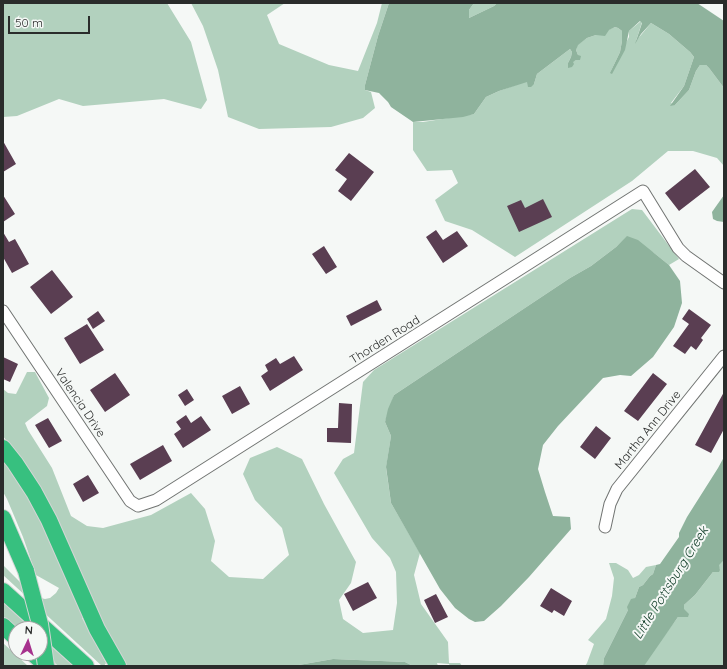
<!DOCTYPE html>
<html>
<head>
<meta charset="utf-8">
<style>
	body { margin:0 }
	#map { position:relative; width:727px; height:669px; overflow:hidden; background:#f5f8f6; font-family:Quicksand,sans-serif }
	canvas { display:block }
	.frame { position:absolute; inset:0; border:4px solid #2a2c2b; pointer-events:none }
	.north { position:absolute; left:8px; top:621px; width:40px; height:40px; box-sizing:border-box; background:#f5f8f6; border:1px solid #a4a6a5; border-radius:50%; rotate:4deg; font-size:11px; font-weight:700; line-height:16px; text-align:center; color:#2a2c2b }
	.north::after { content:''; display:block; margin:auto; width:14px; height:18px; background:#a6328d; clip-path:polygon(50% 0,100% 100%,50% 72%,0 100%) }
	.scale { position:absolute; left:8px; top:16px; width:82px; height:18px; box-sizing:border-box; border:2px solid #2a2c2b; border-top:0; padding-left:5px; font-size:12px; line-height:14px; white-space:nowrap; color:#2a2c2b; -webkit-text-stroke:3px #f5f8f6; paint-order:stroke }
</style>
</head>
<body>
<div id="map">
<canvas width="727" height="669"></canvas>
<div class="frame"></div>
<div class="north">N</div>
<div class="scale">50 m</div>
</div>
<script>
const ctx = document.querySelector('canvas').getContext('2d');
ctx.lineJoin = 'round';
function paint(path, color) { ctx.fillStyle = color; ctx.fill(path, 'evenodd'); }
const toPath = rows => new Path2D(rows.map(r => 'M' + r).join(''));
function strokePath(path, color, width, dash) { ctx.strokeStyle = color; ctx.lineWidth = width; ctx.lineCap = dash ? 'butt' : 'round'; ctx.setLineDash(dash || []); ctx.stroke(path); }
function drawText(font, color, halo, rows, align = 'center') {
  ctx.font = font + ' Quicksand,sans-serif'; ctx.lineWidth = 4; ctx.setLineDash([]); ctx.textBaseline = 'middle'; ctx.strokeStyle = halo; ctx.fillStyle = color; for (const [text, x, y, turn = 0] of rows) {
    ctx.save(); ctx.translate(x, y); ctx.rotate((+turn || 0) * Math.PI / 180); ctx.textAlign = isNaN(turn) ? turn : align; if (halo) ctx.strokeText(text, 0, 0); ctx.fillText(text, 0, 0); ctx.restore();
  }
}
const green = toPath([
	[3,3,167,3,191,42,207,100,201,109,164,99,83,106,59,99,17,116,3,117],
	[191,3,285,3,267,15,279,44,329,65,358,71,377,23,382,3,389,3,378,36,365,85,365,90,371,92,375,108,363,118,331,127,259,129,228,117,218,70,203,26],
	[474,3,497,3,494,6,469,18,469,10],
	[641,21,642,22,636,41,651,23,669,34,690,52,694,57,684,86,671,103,675,105,689,90,696,71,700,65,706,65,709,68,724,88,724,166,717,158,693,151,668,151,632,181,515,257,472,230,445,221,435,200,458,183,452,170,427,171,413,150,413,122,423,122,474,114,486,97,499,91,527,81,534,84,537,74,570,49,572,52,571,57,568,63,576,60,580,60,576,50,577,45,587,38,596,35,602,35,608,30,615,27,618,28,622,31,622,41,620,52,610,73,629,37,629,31],
	[632,209,642,210,679,259,669,265,654,253,627,237,616,247,591,266,570,278,394,395,385,422,391,436,386,468,391,503,420,553,414,575,421,604,448,642,449,663,460,663,462,666,450,666,449,664,437,663,438,666,413,666,405,662,333,659,293,666,127,666,115,646,100,618,22,462,3,436,3,389,8,393,16,394,27,372,35,372,49,398,47,406,25,423,28,430,52,468,71,516,87,526,103,528,151,515,191,493,205,509,215,541,211,561,229,577,263,579,289,555,282,528,255,500,243,474,250,458,277,447,302,459,324,504,356,562,351,583,339,600,343,619,363,633,393,630,397,603,396,572,390,558,372,538,334,473,343,459,354,453,363,382,374,370],
	[3,454,38,508,85,617,82,618,106,663,104,666,102,666,3,575,3,565,30,592,41,598,45,599,50,598,56,593,59,588,36,575,23,537,7,499,3,492],
	[724,560,724,666,644,666,647,659,684,609,684,605,695,595,713,572,720,570,718,565],
	[609,563,616,563,628,570,633,578,639,575,646,567,656,565,653,574,650,576,643,585,639,587,635,598,628,610,604,658,603,666,585,666,587,663,594,644,588,640,606,619,612,596,614,578],
	[3,602,32,629,18,629,3,616],
	[40,636,73,666,58,666,40,649],
	[3,643,28,666,3,666]
]);
const water = toPath([
	[389,3,474,3,469,10,469,18,494,6,497,3,697,3,724,21,724,88,709,68,706,65,700,65,696,71,689,90,675,105,670,106,684,86,694,57,690,52,669,34,651,23,641,34,635,44,642,23,640,21,629,31,625,50,612,74,610,73,620,52,622,41,622,31,618,28,615,27,609,30,605,36,596,35,587,38,578,45,576,50,578,55,581,56,580,60,576,60,573,62,574,64,572,67,568,68,568,63,571,57,572,52,570,49,537,74,534,84,531,87,528,87,527,82,499,91,486,97,474,114,463,117,413,122,391,107,388,102,379,93,365,90,365,85,378,36],
	[724,195,724,222,717,221,713,219,712,212],
	[627,236,638,240,669,265,680,281,682,303,674,327,653,357,631,376,620,375,603,378,558,426,543,445,538,469,545,492,553,516,570,517,571,529,529,577,501,606,484,621,475,622,469,619,455,608,440,589,391,503,386,467,391,436,385,422,388,409,394,395,570,278,591,266,616,247],
	[724,457,724,560,719,565,720,570,719,572,713,572,695,595,684,605,684,609,689,614,688,617,678,617,644,666,603,666,604,658,628,610,627,607,631,599,635,598,639,587,643,585,650,576,653,574,656,565,660,564,679,537,679,533,687,517,718,468],
	[333,659,405,662,413,666,293,666]
]);
const building = toPath([
	[3,141,16,164,3,172],
	[349,153,374,172,351,201,338,191,347,179,335,170],
	[695,169,710,187,679,211,665,193],
	[3,195,15,214,3,222],
	[543,199,552,217,519,232,507,206,521,200,525,208],
	[436,230,443,240,457,231,468,246,443,263,426,237],
	[3,232,9,242,15,239,29,264,12,273,3,257],
	[324,246,337,267,326,274,312,254],
	[52,270,73,297,51,314,30,287],
	[377,300,382,310,351,326,346,316],
	[689,309,711,325,701,338,703,340,696,350,691,346,685,354,673,346,689,324,682,319],
	[98,311,105,321,93,329,87,319],
	[87,324,104,350,80,364,64,338],
	[294,356,303,370,270,391,261,376,268,371,265,365,276,358,280,364],
	[3,357,18,364,10,382,3,379],
	[115,373,130,395,105,412,90,390],
	[653,373,667,384,638,421,624,411],
	[240,386,250,404,232,414,222,396],
	[187,389,194,400,185,406,178,395],
	[724,392,724,429,711,453,695,445],
	[339,403,352,404,351,443,327,442,327,428,338,428],
	[186,415,191,423,201,416,211,430,183,448,174,434,181,429,176,422],
	[48,418,62,441,49,448,35,425],
	[596,426,611,438,595,459,580,447],
	[163,445,172,461,140,480,130,464],
	[88,475,99,493,83,502,73,484],
	[368,582,377,598,353,611,344,594],
	[551,588,572,601,564,616,554,610,552,613,540,606],
	[436,594,448,617,435,623,424,600]
]);
const minor = toPath([
	[3,311,130,501,138,506,156,500,643,191,678,248,686,256,724,283],
	[605,527,610,504,617,489,724,356]
]);
const highway = toPath([
	[3,448,15,463,34,492,49,520,97,629,118,666],
	[3,518,26,571],
	[3,591,86,666],
	[3,626,16,638],
	[32,653,47,666]
]);
const highwayBridge = toPath([
	[26,571,40,624,46,666]
]);
const streetNames = [
	["Thorden Road",385,340,-32],
	["Valencia Drive",80,403,56],
	["Martha Ann Drive",648,430,-51]
];
const waterNames = [
	["Little Pottsburg Creek",671,583,-58]
];
paint(green, '#b2d1be');
paint(water, '#8fb39d');
paint(building, '#5a3e52');
strokePath(minor, '#717472', 13);
strokePath(highway, '#d4d5d5', 18);
strokePath(minor, '#fff', 11);
strokePath(highway, '#37c07f', 16);
strokePath(highwayBridge, '#d4d5d5', 18, []);
strokePath(highwayBridge, '#37c07f', 16);
drawText('12px', '#2a2c2b', '#f5f8f6', streetNames);
drawText('italic 13px', '#0b3923', '#f5f8f6', waterNames);
</script>
</body>
</html>
